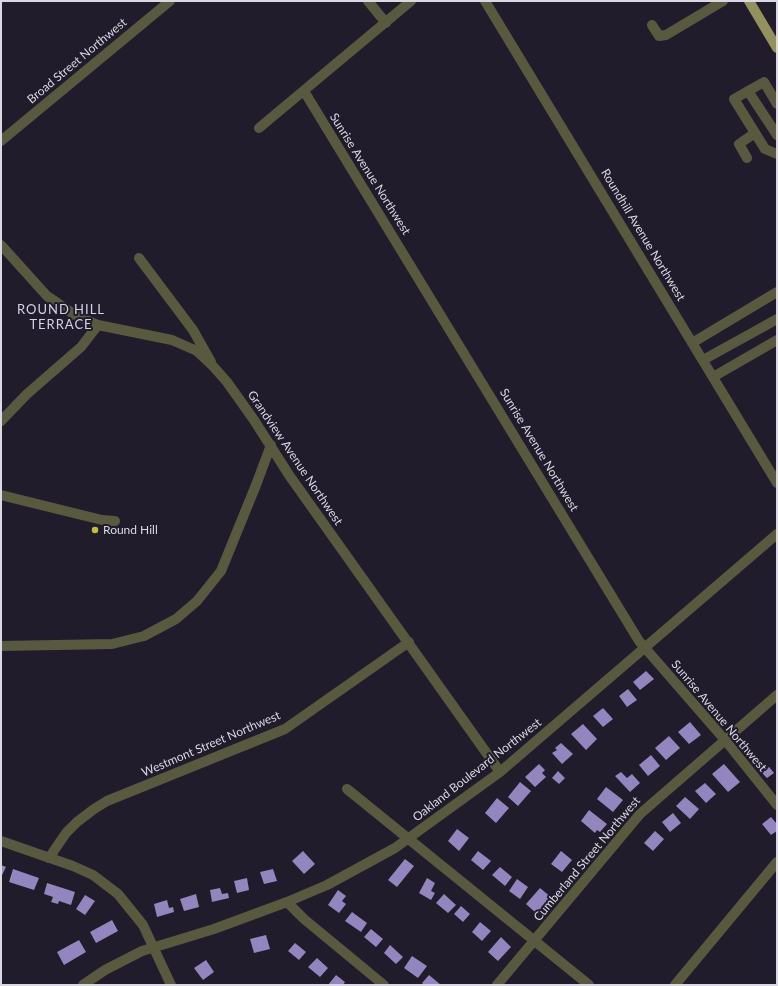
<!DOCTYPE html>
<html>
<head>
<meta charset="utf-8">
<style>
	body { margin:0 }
	#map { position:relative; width:778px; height:986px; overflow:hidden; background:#201c2c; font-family:Lato,sans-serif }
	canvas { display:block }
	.frame { position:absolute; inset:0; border:2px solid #dad8e3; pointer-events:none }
</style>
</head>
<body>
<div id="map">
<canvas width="778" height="986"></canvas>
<div class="frame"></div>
</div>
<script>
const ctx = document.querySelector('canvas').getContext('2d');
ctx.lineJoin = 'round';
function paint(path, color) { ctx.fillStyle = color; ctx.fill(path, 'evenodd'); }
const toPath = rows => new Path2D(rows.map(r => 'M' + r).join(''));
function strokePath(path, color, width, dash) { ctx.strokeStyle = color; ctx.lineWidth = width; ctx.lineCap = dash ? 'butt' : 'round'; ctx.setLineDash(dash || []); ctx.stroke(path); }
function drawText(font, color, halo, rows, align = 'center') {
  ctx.font = font + ' Lato,sans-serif'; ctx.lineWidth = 4; ctx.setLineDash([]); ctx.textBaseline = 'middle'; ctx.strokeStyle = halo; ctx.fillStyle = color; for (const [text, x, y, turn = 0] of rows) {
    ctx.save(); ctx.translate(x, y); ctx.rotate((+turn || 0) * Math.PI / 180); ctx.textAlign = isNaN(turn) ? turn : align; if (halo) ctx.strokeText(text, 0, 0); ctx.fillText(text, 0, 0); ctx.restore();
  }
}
const building = toPath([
	[646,671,654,679,640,690,633,682],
	[628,689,637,700,627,707,619,696],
	[603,708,613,719,603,727,593,716],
	[690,722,701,735,689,744,678,732],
	[583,724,597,739,586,750,571,734],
	[669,736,680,748,666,760,655,748],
	[561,743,573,754,562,764,552,753,557,750,555,748],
	[651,755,660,766,648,776,639,765],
	[539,764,545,770,542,773,546,777,535,787,525,777],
	[724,764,740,782,728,792,712,774],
	[769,767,774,773,767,778,762,773],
	[558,771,565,778,559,784,552,778],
	[621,772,627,778,632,774,640,783,630,792,615,776],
	[520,782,531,791,518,806,508,797],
	[705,783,716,794,706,803,695,791],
	[606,787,623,800,613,812,597,799],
	[685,797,699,809,690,819,676,806],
	[497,798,509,808,496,823,485,813],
	[589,810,607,824,600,832,597,830,595,833,581,821],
	[673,813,681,823,670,832,662,822],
	[771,817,777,824,777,831,771,835,762,824],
	[457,829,469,838,459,851,448,841],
	[655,831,664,839,653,851,644,843],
	[303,851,315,864,304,874,292,861],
	[478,851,491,861,483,870,471,860],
	[561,851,572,860,562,872,551,864],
	[405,859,414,866,397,887,388,880],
	[1,865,6,867,1,877],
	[500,867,512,877,505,886,492,875],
	[13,869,39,878,34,890,9,882],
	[273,869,277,881,264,884,260,872],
	[247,878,249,890,237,893,234,881],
	[427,878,435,883,431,891,435,893,431,900,419,893],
	[517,879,528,887,520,899,509,891],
	[47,883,75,892,71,905,59,901,58,904,51,902,53,897,44,894],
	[220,888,222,894,228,893,229,898,212,902,210,890],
	[540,888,552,898,537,914,526,904],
	[338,890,346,896,342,901,346,904,339,913,328,905],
	[196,894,199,907,184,911,180,899],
	[444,894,456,905,448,913,436,903],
	[85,895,95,901,85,915,76,909],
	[167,900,169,908,173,907,174,912,157,917,154,904],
	[461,906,470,914,463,922,454,914],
	[352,912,367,923,361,932,345,921],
	[112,920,118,931,96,943,90,932],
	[480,922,491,931,482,941,472,932],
	[371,929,383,939,376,947,364,937],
	[266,935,270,949,254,953,250,939],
	[501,937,511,947,498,961,488,952],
	[79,940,86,952,64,965,57,952],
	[295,943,306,952,299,960,288,951],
	[390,945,403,957,396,964,384,953],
	[412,956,427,966,418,978,404,968],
	[317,958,328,968,320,977,308,967],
	[206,960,214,972,203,980,194,968],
	[336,975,345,982,343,985,328,985],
	[429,975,441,985,424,985,422,983]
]);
const minor = toPath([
	[368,1,386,23],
	[485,1,777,483],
	[652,25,659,36,666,35,723,1],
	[304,91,639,641,725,740,777,805],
	[748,91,777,135],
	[777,104,764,82,734,99,765,149,777,154],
	[259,128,411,1],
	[1,141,170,1],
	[747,158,739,144,755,133],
	[1,245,47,296,75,315,98,325,172,340,197,351,212,365,227,382,254,420,289,475,500,772],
	[139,258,193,330,211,362],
	[692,343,777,292],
	[703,360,777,319],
	[713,377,777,340],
	[1,421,27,394,81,347,98,325],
	[1,495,102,520,115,521],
	[1,646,112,644,144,636,176,619,197,601,221,571,256,485,271,445],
	[347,789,589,985],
	[1,841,73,866,93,875,118,894,143,925,171,985],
	[49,858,66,833,77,822,94,809,107,801,285,729,409,642],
	[287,902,304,919,384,985],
	[83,985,105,970,142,951,214,929,287,902,327,885,395,848,500,772,777,534],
	[497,985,640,814,777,695],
	[675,985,777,862]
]);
const major = toPath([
	[749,1,777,48]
]);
const markers = [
	[95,530,4,"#c2bd3f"]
];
const streetNames = [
	["Broad Street Northwest",77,61,-40],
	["Sunrise Avenue Northwest",370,174,58],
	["Roundhill Avenue Northwest",643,235,59],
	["Sunrise Avenue Northwest",539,450,59],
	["Grandview Avenue Northwest",295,458,56],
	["Sunrise Avenue Northwest",719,716,50],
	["Westmont Street Northwest",211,744,-23],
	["Oakland Boulevard Northwest",477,770,-38],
	["Cumberland Street Northwest",587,859,-50]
];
const poiNames = [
	["Round Hill",103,530]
];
const neighbourhoodNames = [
	["ROUND HILL",61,310],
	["TERRACE",61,325]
];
paint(building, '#9386be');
strokePath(minor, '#595940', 10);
strokePath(major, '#93925e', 10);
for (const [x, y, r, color] of markers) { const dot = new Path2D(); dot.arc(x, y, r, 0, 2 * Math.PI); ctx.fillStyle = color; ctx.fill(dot); strokePath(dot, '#201c2c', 1.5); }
drawText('12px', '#dad8e3', '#201c2c', streetNames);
drawText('12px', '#dad8e3', '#201c2c', poiNames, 'left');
ctx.letterSpacing = '1px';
drawText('13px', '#d5d1e7', '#201c2c', neighbourhoodNames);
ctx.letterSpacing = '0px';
</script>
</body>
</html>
